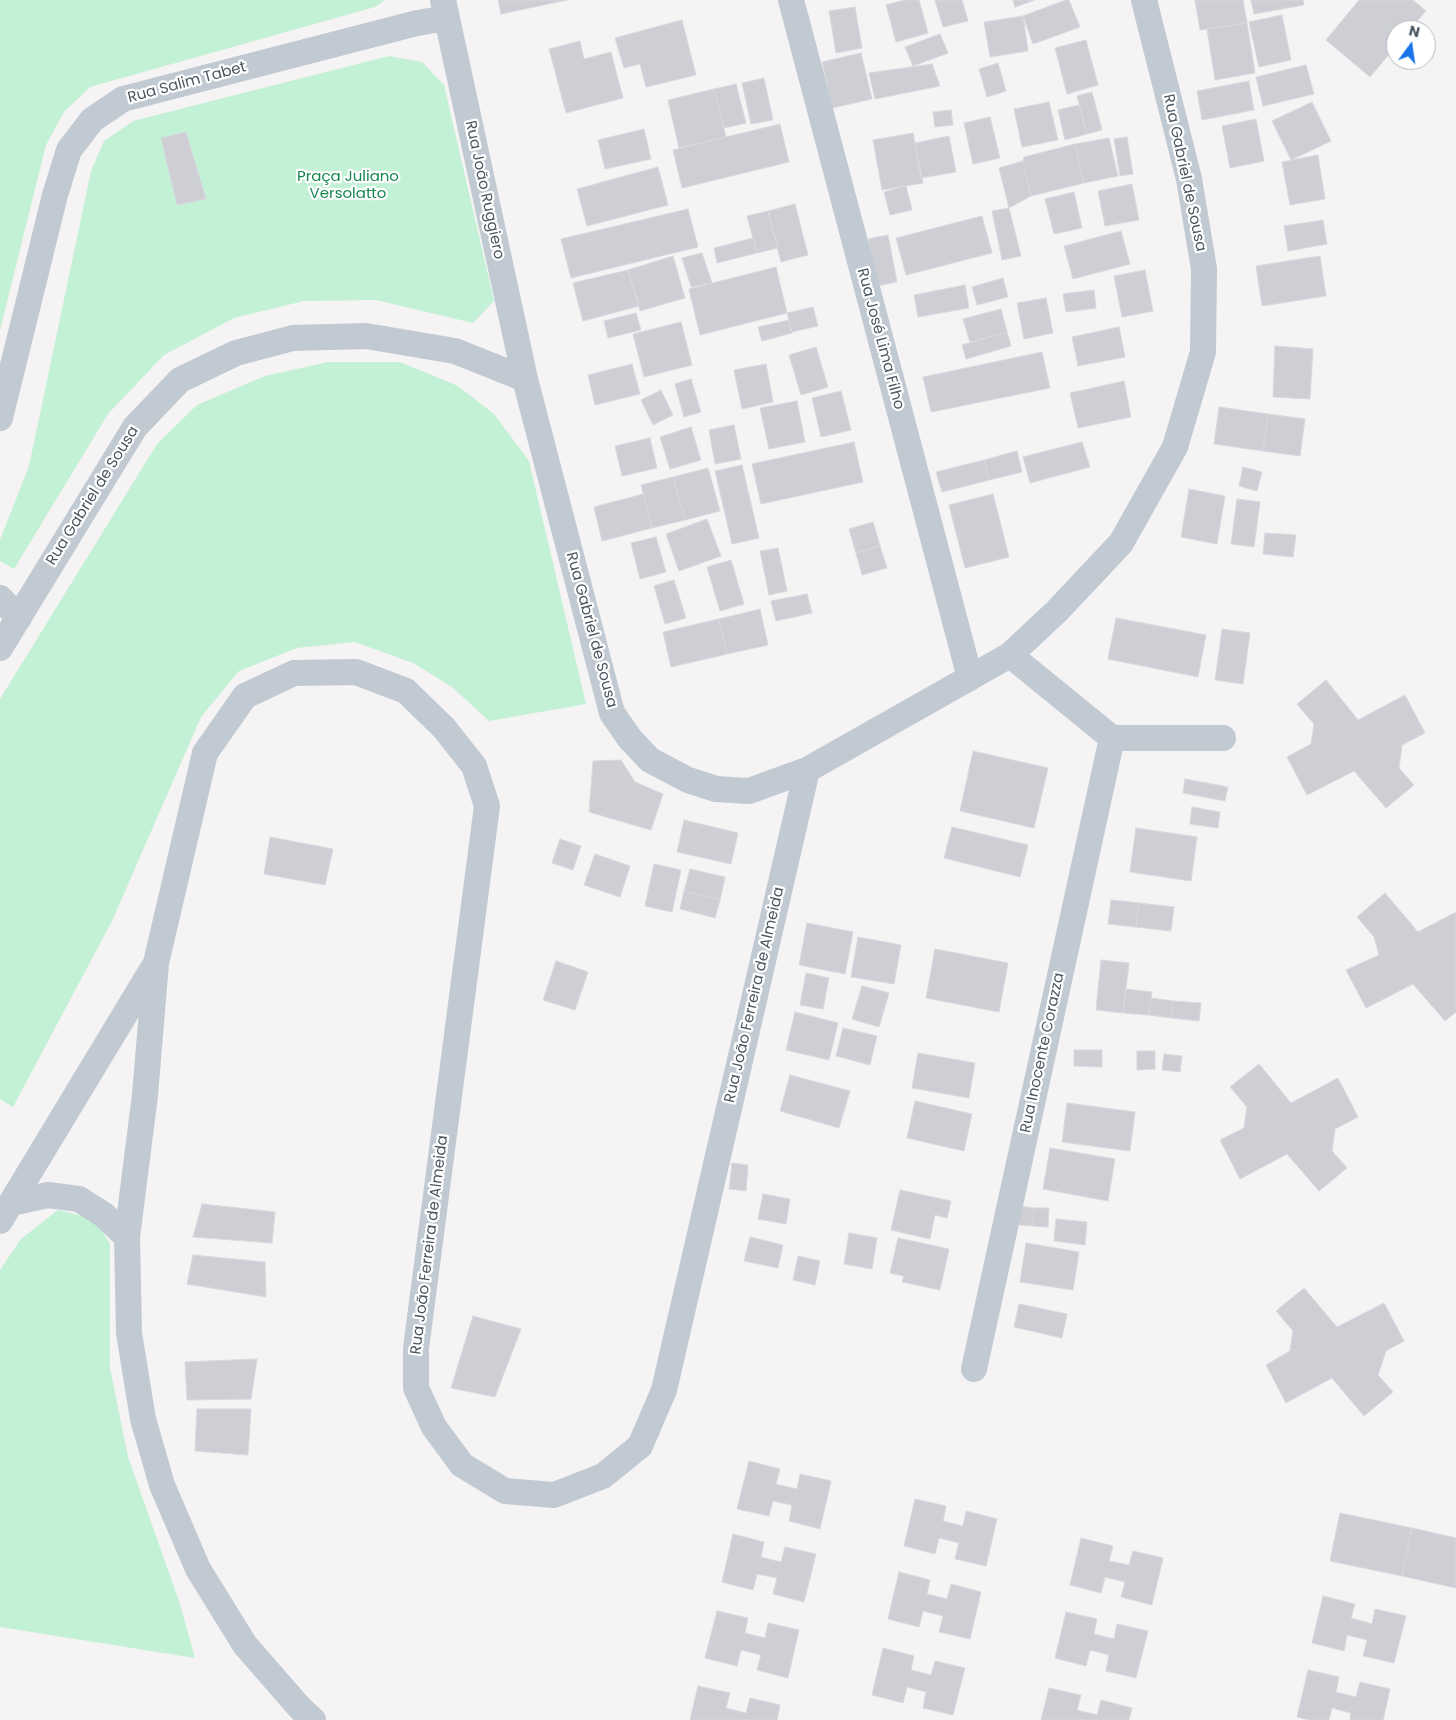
<!DOCTYPE html>
<html>
<head>
<meta charset="utf-8">
<style>
	body { margin:0 }
	#map { position:relative; width:1456px; height:1720px; overflow:hidden; background:#f5f3f3; font-family:Poppins,sans-serif }
	canvas { display:block }
	.north { position:absolute; left:1386px; top:20px; width:50px; height:50px; box-sizing:border-box; background:#fff; border:1px solid #b7bbc0; border-radius:50%; rotate:14deg; font-size:14px; font-weight:700; line-height:20px; text-align:center; color:#4a5661 }
	.north::after { content:''; display:block; margin:auto; width:18px; height:22px; background:#1a73e8; clip-path:polygon(50% 0,100% 100%,50% 72%,0 100%) }
</style>
</head>
<body>
<div id="map">
<canvas width="1456" height="1720"></canvas>
<div class="north">N</div>
</div>
<script>
const ctx = document.querySelector('canvas').getContext('2d');
ctx.lineJoin = 'round';
function paint(path, color) { ctx.fillStyle = color; ctx.fill(path, 'evenodd'); }
const toPath = rows => new Path2D(rows.map(r => 'M' + r).join(''));
function strokePath(path, color, width, dash) { ctx.strokeStyle = color; ctx.lineWidth = width; ctx.lineCap = dash ? 'butt' : 'round'; ctx.setLineDash(dash || []); ctx.stroke(path); }
function drawText(font, color, halo, rows, align = 'center') {
  ctx.font = font + ' Poppins,sans-serif'; ctx.lineWidth = 4.5; ctx.setLineDash([]); ctx.textBaseline = 'middle'; ctx.strokeStyle = halo; ctx.fillStyle = color; for (const [text, x, y, turn = 0] of rows) {
    ctx.save(); ctx.translate(x, y); ctx.rotate((+turn || 0) * Math.PI / 180); ctx.textAlign = isNaN(turn) ? turn : align; if (halo) ctx.strokeText(text, 0, 0); ctx.fillText(text, 0, 0); ctx.restore();
  }
}
const green = toPath([
	[0,0,385,0,375,7,90,87,64,112,46,145,0,330],
	[389,56,422,62,444,85,494,301,473,323,376,300,304,301,234,318,164,355,108,414,14,569,0,561,0,540,29,466,91,171,104,141,133,121],
	[328,362,400,362,458,386,494,414,529,461,586,704,489,721,452,687,413,663,355,642,297,648,239,671,201,717,112,921,13,1107,0,1099,0,699,157,444,197,405,265,376],
	[58,1210,95,1219,110,1244,110,1368,128,1457,179,1601,195,1658,0,1627,0,1270,21,1239]
]);
const building = toPath([
	[498,0,567,0,501,14,498,0],
	[904,0,919,0,928,33,896,42,886,5,904,0],
	[935,0,962,0,968,21,943,27,935,0],
	[1013,0,1035,0,1015,7,1013,0],
	[1066,0,1069,0,1080,27,1033,44,1023,16,1066,0],
	[1195,0,1243,0,1247,23,1200,30,1195,0],
	[1251,0,1303,0,1304,5,1254,14,1251,0],
	[1359,0,1413,0,1426,11,1409,30,1396,30,1396,46,1370,77,1326,40,1359,0],
	[855,7,862,48,836,53,829,11,855,7],
	[1282,15,1291,60,1259,67,1249,22,1282,15],
	[1023,16,1028,51,990,57,984,22,1023,16],
	[682,20,696,75,646,87,640,64,624,68,615,38,682,20],
	[1247,23,1255,73,1215,80,1207,29,1247,23],
	[940,34,948,53,913,66,905,47,940,34],
	[1086,40,1098,85,1067,94,1055,48,1086,40],
	[580,41,584,59,611,52,623,98,566,113,549,49,580,41],
	[861,53,872,99,832,108,822,62,861,53],
	[998,63,1006,91,987,97,979,69,998,63],
	[932,64,940,86,875,99,869,73,932,64],
	[1306,65,1314,94,1263,106,1256,77,1306,65],
	[764,78,773,120,751,124,742,83,764,78],
	[1249,81,1254,110,1202,120,1197,91,1249,81],
	[736,84,746,123,724,128,714,89,736,84],
	[714,89,726,137,679,148,668,100,714,89],
	[1092,92,1102,130,1087,134,1077,96,1092,92],
	[1049,102,1058,140,1022,147,1014,109,1049,102],
	[1312,102,1331,141,1291,160,1272,121,1312,102],
	[1079,105,1087,134,1065,140,1058,110,1079,105],
	[951,110,953,125,935,127,933,112,951,110],
	[990,117,1000,158,973,164,964,123,990,117],
	[1256,119,1264,161,1230,168,1222,126,1256,119],
	[780,124,789,162,682,188,673,150,780,124],
	[644,129,651,159,605,169,598,140,644,129],
	[186,132,206,199,177,205,161,138,186,132],
	[913,133,923,183,882,190,873,140,913,133],
	[949,136,956,172,921,178,915,143,949,136],
	[1127,137,1133,174,1120,176,1114,139,1127,137],
	[1109,138,1118,176,1084,183,1075,144,1109,138],
	[1075,144,1084,183,1031,196,1023,161,1024,157,1075,144],
	[1318,155,1325,199,1290,205,1282,162,1318,155],
	[1023,161,1031,196,1009,208,999,168,1023,161],
	[658,167,668,205,587,226,577,189,658,167],
	[1132,184,1139,220,1105,226,1098,191,1132,184],
	[906,186,912,210,890,215,884,192,906,186],
	[1074,192,1082,228,1054,234,1045,199,1074,192],
	[795,204,808,255,781,262,768,211,795,204],
	[1009,208,1021,256,1002,260,992,211,1009,208],
	[688,209,698,247,571,278,561,239,688,209],
	[768,211,778,248,757,253,747,216,768,211],
	[982,216,992,253,906,275,896,238,982,216],
	[1323,220,1327,244,1288,251,1284,226,1323,220],
	[1121,231,1130,264,1073,279,1064,246,1121,231],
	[888,235,897,282,877,286,868,239,888,235],
	[753,238,757,253,717,263,714,248,753,238],
	[702,253,712,283,691,287,682,258,702,253],
	[673,256,685,298,640,311,628,270,673,256],
	[1320,256,1326,296,1262,306,1256,266,1320,256],
	[776,267,787,313,700,335,689,289,776,267],
	[628,270,639,306,583,321,573,283,628,270],
	[1145,270,1153,311,1122,317,1114,276,1145,270],
	[1003,278,1008,297,977,305,972,287,1003,278],
	[965,285,969,308,918,317,914,295,965,285],
	[1094,290,1096,308,1066,312,1063,294,1094,290],
	[1046,298,1053,333,1024,339,1017,303,1046,298],
	[813,307,818,326,792,332,787,313,813,307],
	[1001,309,1007,332,970,342,963,319,1001,309],
	[636,313,641,330,608,338,604,321,636,313],
	[789,320,792,333,762,341,758,327,789,320],
	[681,322,692,365,644,377,633,334,681,322],
	[1119,327,1125,357,1078,366,1072,337,1119,327],
	[1007,332,1011,346,966,359,962,345,1007,332],
	[1275,346,1313,349,1310,399,1273,397,1275,346],
	[816,347,828,387,801,395,789,355,816,347],
	[1042,352,1050,388,931,412,923,377,1042,352],
	[632,364,640,394,595,405,588,375,632,364],
	[766,364,773,402,742,409,734,370,766,364],
	[691,379,701,412,684,417,675,384,691,379],
	[1124,381,1131,417,1078,428,1070,393,1124,381],
	[661,390,673,415,653,425,641,400,661,390],
	[841,391,851,430,821,437,812,398,841,391],
	[797,401,805,442,769,449,760,408,797,401],
	[1219,407,1268,414,1263,451,1214,444,1219,407],
	[1268,414,1305,419,1300,456,1263,451,1268,414],
	[734,425,741,459,715,464,709,430,734,425],
	[691,427,701,460,670,469,660,437,691,427],
	[650,438,657,468,622,476,615,446,650,438],
	[854,442,863,482,761,504,752,464,854,442],
	[1082,442,1090,467,1030,483,1023,457,1082,442],
	[1017,451,1022,472,989,480,984,460,1017,451],
	[984,460,989,480,942,492,936,472,984,460],
	[742,465,759,538,732,544,715,471,742,465],
	[1243,467,1262,472,1257,491,1239,486,1243,467],
	[708,468,720,511,685,520,673,477,708,468],
	[673,477,685,520,652,528,641,485,673,477],
	[1189,489,1225,496,1217,544,1181,537,1189,489],
	[643,494,652,528,602,541,594,507,643,494],
	[993,494,1009,557,965,568,949,505,993,494],
	[1237,499,1260,502,1254,547,1231,544,1237,499],
	[707,519,721,556,679,571,666,534,707,519],
	[873,522,880,546,856,553,849,529,873,522],
	[1265,533,1296,535,1293,557,1263,554,1265,533],
	[656,537,666,572,640,579,631,543,656,537],
	[880,546,887,568,862,575,856,553,880,546],
	[778,548,787,591,769,595,760,551,778,548],
	[731,560,744,604,720,611,707,567,731,560],
	[674,580,686,618,665,624,654,586,674,580],
	[807,594,812,613,776,621,771,601,807,594],
	[760,609,768,645,727,654,719,619,760,609],
	[1116,618,1206,635,1198,677,1108,659,1116,618],
	[719,619,727,654,671,667,663,632,719,619],
	[1222,629,1250,633,1243,684,1215,680,1222,629],
	[1326,680,1358,720,1405,695,1425,733,1402,745,1399,768,1414,785,1386,808,1354,771,1307,795,1287,757,1311,744,1314,724,1297,704,1326,680],
	[973,751,1048,768,1034,828,960,811,973,751],
	[621,760,635,782,663,794,651,830,589,812,593,761,621,760],
	[1185,779,1228,787,1225,801,1183,793,1185,779],
	[1192,807,1220,812,1218,828,1190,824,1192,807],
	[684,820,738,833,731,864,677,852,684,820],
	[952,827,1028,845,1020,877,944,858,952,827],
	[1136,828,1197,837,1191,881,1130,872,1136,828],
	[270,837,333,849,325,885,264,874,270,837],
	[560,839,581,846,573,870,552,863,560,839],
	[595,854,630,866,620,897,584,885,595,854],
	[654,864,681,870,672,912,645,906,654,864],
	[690,869,725,877,720,900,684,891,690,869],
	[684,891,720,900,715,918,680,909,684,891],
	[1385,893,1418,932,1456,912,1456,1012,1445,1021,1413,984,1366,1008,1346,970,1379,955,1374,937,1357,917,1385,893],
	[1111,900,1139,903,1136,927,1108,924,1111,900],
	[1139,903,1174,907,1171,931,1136,927,1139,903],
	[807,923,853,932,845,974,799,965,807,923],
	[858,937,901,945,894,984,851,977,858,937],
	[935,949,1008,963,999,1012,926,998,935,949],
	[1101,960,1129,963,1123,1013,1096,1010,1101,960],
	[556,961,588,972,575,1010,543,1000,556,961],
	[806,973,829,978,823,1009,800,1005,806,973],
	[862,986,889,993,879,1027,852,1019,862,986],
	[1126,989,1152,992,1149,1015,1123,1013,1126,989],
	[1151,998,1173,1001,1171,1018,1149,1015,1151,998],
	[1173,1001,1201,1003,1199,1021,1171,1018,1173,1001],
	[795,1012,838,1023,829,1060,786,1050,795,1012],
	[843,1028,877,1036,870,1065,836,1056,843,1028],
	[1074,1050,1102,1050,1102,1067,1074,1066,1074,1050],
	[1137,1051,1155,1051,1155,1069,1137,1070,1137,1051],
	[918,1053,975,1063,969,1098,912,1088,918,1053],
	[1164,1054,1182,1056,1180,1072,1162,1070,1164,1054],
	[1259,1064,1291,1103,1338,1078,1358,1117,1335,1129,1332,1151,1347,1168,1319,1191,1287,1154,1240,1179,1220,1140,1244,1128,1247,1107,1230,1087,1259,1064],
	[790,1075,850,1091,839,1128,780,1111,790,1075],
	[915,1101,972,1114,964,1151,907,1138,915,1101],
	[1067,1103,1135,1112,1130,1151,1062,1142,1067,1103],
	[1050,1148,1115,1159,1108,1201,1043,1189,1050,1148],
	[732,1163,748,1165,746,1191,729,1189,732,1163],
	[900,1190,951,1201,947,1218,935,1215,930,1239,891,1230,900,1190],
	[763,1194,790,1199,786,1224,758,1219,763,1194],
	[202,1204,275,1212,272,1243,193,1237,202,1204],
	[1020,1206,1034,1208,1033,1226,1019,1225,1020,1206],
	[1034,1208,1049,1208,1048,1227,1033,1226,1034,1208],
	[1056,1219,1087,1222,1085,1245,1054,1241,1056,1219],
	[849,1233,877,1238,872,1269,844,1264,849,1233],
	[750,1237,783,1245,778,1268,744,1261,750,1237],
	[898,1238,949,1249,940,1290,902,1282,904,1276,890,1273,898,1238],
	[1026,1243,1079,1252,1073,1290,1020,1282,1026,1243],
	[193,1255,265,1262,266,1297,187,1284,193,1255],
	[798,1256,820,1261,815,1285,793,1280,798,1256],
	[1304,1288,1337,1327,1384,1303,1404,1341,1386,1351,1378,1375,1393,1392,1364,1416,1332,1378,1286,1403,1266,1365,1290,1351,1293,1331,1276,1311,1304,1288],
	[1019,1304,1067,1314,1062,1338,1014,1327,1019,1304],
	[473,1316,521,1329,495,1397,451,1388,473,1316],
	[257,1359,251,1399,187,1400,185,1362,257,1359],
	[197,1409,251,1409,248,1455,195,1451,197,1409],
	[749,1461,780,1469,776,1484,797,1489,800,1474,831,1481,820,1529,789,1521,792,1505,773,1501,769,1516,737,1509,749,1461],
	[915,1499,946,1506,943,1521,963,1526,966,1511,997,1519,986,1566,955,1559,959,1543,939,1538,935,1554,904,1546,915,1499],
	[1340,1513,1412,1528,1402,1576,1330,1561,1340,1513],
	[1412,1528,1456,1538,1456,1588,1402,1576,1412,1528],
	[733,1534,764,1542,761,1557,781,1562,785,1547,816,1554,804,1602,773,1594,777,1578,757,1574,753,1590,722,1582,733,1534],
	[1081,1538,1113,1546,1109,1561,1129,1565,1133,1551,1163,1558,1152,1605,1121,1597,1125,1582,1105,1577,1101,1593,1070,1585,1081,1538],
	[899,1572,930,1580,927,1594,947,1599,951,1584,981,1592,970,1639,939,1632,943,1616,923,1611,919,1627,888,1619,899,1572],
	[1323,1596,1355,1604,1351,1618,1372,1624,1375,1609,1406,1616,1394,1663,1363,1656,1367,1640,1347,1635,1344,1651,1312,1643,1323,1596],
	[717,1611,748,1618,745,1633,765,1638,768,1623,799,1630,788,1678,757,1670,761,1655,741,1650,737,1666,705,1658,717,1611],
	[1066,1612,1097,1619,1094,1634,1114,1639,1117,1624,1148,1631,1136,1678,1106,1671,1109,1655,1090,1650,1086,1666,1055,1658,1066,1612],
	[883,1648,914,1656,911,1670,931,1675,935,1661,965,1668,953,1715,923,1708,926,1692,907,1687,903,1703,872,1695,883,1648],
	[1308,1670,1339,1677,1336,1692,1356,1697,1360,1682,1390,1689,1383,1720,1350,1720,1351,1713,1332,1708,1329,1720,1310,1720,1297,1717,1308,1670],
	[698,1686,730,1693,726,1708,746,1713,750,1698,780,1705,777,1720,690,1720,698,1686],
	[1049,1688,1081,1695,1077,1710,1097,1715,1101,1700,1132,1708,1129,1720,1041,1720,1049,1688]
]);
const minor = toPath([
	[443,0,525,379,612,713,630,739,650,760,688,780,716,789,749,791,807,770,1010,655,1057,611,1121,543,1175,447,1203,352,1204,269,1189,179,1144,0],
	[791,0,970,678],
	[0,418,55,195,69,150,92,120,123,99,417,23,447,18],
	[0,598,19,618],
	[0,648,135,427,180,380,236,353,293,338,366,336,455,351,525,379],
	[1112,738,1223,738],
	[11,1203,48,1195,79,1199,104,1215,127,1237],
	[0,1221,153,968],
	[974,1369,1112,738,1010,655],
	[313,1720,300,1708,245,1645,198,1569,162,1485,143,1419,129,1333,127,1237,145,1095,156,963,205,753,245,696,294,673,356,672,406,691,444,728,474,766,487,806,416,1348,416,1388,434,1427,462,1465,505,1491,554,1495,603,1476,640,1446,664,1390,807,770]
]);
const streetNames = [
	["Rua Salim Tabet",187,83,-15],
	["Rua Gabriel de Sousa",1184,173,78],
	["Rua João Ruggiero",484,190,78],
	["Rua José Lima Filho",880,339,75],
	["Rua Gabriel de Sousa",93,496,-58],
	["Rua Gabriel de Sousa",591,630,75],
	["Rua João Ferreira de Almeida",755,995,-77],
	["Rua Inocente Corazza",1043,1053,-78],
	["Rua João Ferreira de Almeida",430,1245,-83]
];
const parkNames = [
	["Praça Juliano",348,177],
	["Versolatto",348,194]
];
paint(green, '#c3f1d5');
paint(building, '#cdcfd5');
strokePath(building, '#d7d9de', 1);
strokePath(minor, '#c1cad2', 26);
drawText('15px', '#4a5661', '#fff', streetNames);
drawText('15px', '#17864f', '#fff', parkNames);
</script>
</body>
</html>
